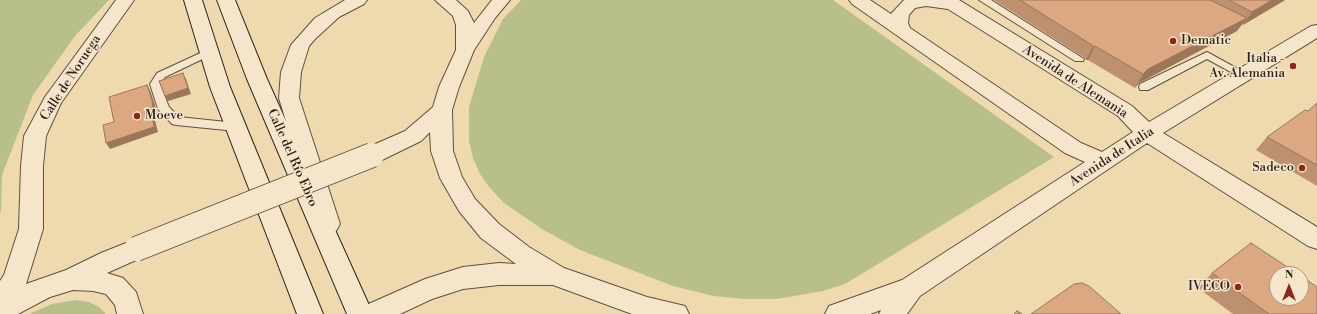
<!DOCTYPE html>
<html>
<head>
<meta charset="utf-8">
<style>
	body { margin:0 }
	#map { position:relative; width:1317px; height:314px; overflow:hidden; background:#efd9af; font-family:"Libre Bodoni",serif }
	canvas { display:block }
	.north { position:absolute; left:1269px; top:266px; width:40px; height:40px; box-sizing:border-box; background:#f5e6cb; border:1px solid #a69885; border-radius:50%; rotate:0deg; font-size:11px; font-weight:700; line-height:16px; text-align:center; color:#2f221b }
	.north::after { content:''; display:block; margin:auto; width:14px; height:18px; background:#8f2418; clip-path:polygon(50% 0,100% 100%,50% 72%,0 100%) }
</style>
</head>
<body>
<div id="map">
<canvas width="1317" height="314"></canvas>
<div class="north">N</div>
</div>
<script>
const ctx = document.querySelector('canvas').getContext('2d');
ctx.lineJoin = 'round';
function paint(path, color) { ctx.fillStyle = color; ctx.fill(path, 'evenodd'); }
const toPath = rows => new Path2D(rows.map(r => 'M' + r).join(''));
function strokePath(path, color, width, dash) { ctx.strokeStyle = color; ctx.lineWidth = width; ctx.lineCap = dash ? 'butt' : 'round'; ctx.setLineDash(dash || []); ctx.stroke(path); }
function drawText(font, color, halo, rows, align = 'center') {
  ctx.font = font + ' "Libre Bodoni",serif'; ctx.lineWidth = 3; ctx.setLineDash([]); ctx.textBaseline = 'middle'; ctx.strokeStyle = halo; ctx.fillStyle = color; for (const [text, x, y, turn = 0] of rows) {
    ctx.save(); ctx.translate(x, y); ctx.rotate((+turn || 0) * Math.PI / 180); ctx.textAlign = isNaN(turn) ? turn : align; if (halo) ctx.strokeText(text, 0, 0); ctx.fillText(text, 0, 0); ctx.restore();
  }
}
const green = toPath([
	[0,0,109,0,75,36,33,95,2,175,1,212,0,213],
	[521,0,833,0,1054,157,845,284,823,291,777,299,745,299,714,296,673,286,580,250,542,229,504,203,490,188,480,174,473,158,469,141,469,107,484,57,503,19],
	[76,300,89,302,99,307,106,314,29,314,52,304]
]);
const service = toPath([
	[979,0,991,0,1084,59,1083,61,1075,61,979,0],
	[209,49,213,50,214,52,213,54,165,77,160,84,169,107,179,117,236,123,240,124,242,127,240,130,236,131,176,125,172,124,158,109,150,84,157,73,209,49],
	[1207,52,1249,75,1248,77,1240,77,1207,59,1148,90,1140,90,1139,87,1140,84,1207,52]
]);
const minor = toPath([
	[116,0,134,0,61,103,46,136,43,166,43,229,26,284,66,270,101,253,136,239,145,242,148,249,145,256,107,273,123,278,136,292,143,314,117,314,115,305,106,294,93,291,73,290,50,297,18,314,0,314,0,281,4,275,19,229,21,166,24,136,45,97,116,0],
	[345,0,367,0,364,4,339,17,315,39,309,46,301,72,299,98,340,224,336,231,328,233,320,231,316,224,279,98,281,72,291,45,315,18,345,0],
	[435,0,456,0,468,11,474,23,492,0,510,0,495,18,474,50,459,87,452,110,453,151,462,177,475,199,499,224,529,247,564,268,647,297,685,306,689,314,632,314,553,285,499,285,463,289,432,299,400,314,360,314,364,306,425,279,463,267,499,263,516,264,481,238,459,211,440,178,431,151,430,132,421,141,380,161,372,163,364,161,361,155,364,149,405,131,433,107,439,87,456,50,456,25,453,16,435,0],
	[849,0,870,0,891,14,904,0,959,0,1132,106,1149,122,1311,26,1317,25,1317,38,1163,133,1317,227,1317,249,1308,246,1147,143,920,296,907,314,879,314,881,310,870,314,825,314,829,306,902,280,1085,162,1065,153,852,4,849,0],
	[926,6,948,9,1118,116,1133,132,1102,152,1081,143,910,28,908,23,909,15,915,8,926,6]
]);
const secondary = toPath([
	[184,0,202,0,230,87,323,314,297,314,210,87,184,0],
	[217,0,235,0,267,79,373,314,347,314,247,79,217,0]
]);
const minorBridge = toPath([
	[136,249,372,155]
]);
const wall = toPath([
	[994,0,1285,0,1243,25,1242,24,1237,31,1139,83,1135,88,1088,60,1086,60,1085,58],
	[1317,103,1317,186,1256,150,1267,137,1308,111],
	[1212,273,1317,314,1233,314,1198,288]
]);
const shadedWall = toPath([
	[1272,0,1285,0,1243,25,1252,12],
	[1247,18,1237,31,1139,83,1135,88,1143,74,1148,69],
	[1095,46,1088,60,1086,60,1093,47],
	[183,73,186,79,191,94,168,101,165,96],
	[147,85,150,90,155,105,157,116,154,117,158,132,110,149,106,143,151,111]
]);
const building = toPath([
	[1020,0,1210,0,1247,18,1148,69,1143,74,1095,46,1093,47,1092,45,1020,0],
	[1229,0,1272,0,1252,12,1229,0],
	[183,73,188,88,165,96,159,81,183,73],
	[147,85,152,100,153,111,151,111,154,127,106,143,103,125,114,122,109,97,147,85],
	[1317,103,1317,165,1267,137,1305,110,1308,111,1317,103],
	[1251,243,1298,274,1277,274,1277,298,1301,298,1301,276,1317,287,1317,314,1269,314,1212,273,1251,243],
	[1082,283,1089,286,1121,314,1031,314,1074,284,1082,283],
	[1017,311,1022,314,1014,314,1017,311]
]);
const markers = [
	[1173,41,4,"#8f2418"],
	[1293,66,4,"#8f2418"],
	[137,116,4,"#8f2418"],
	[1302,168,4,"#8f2418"],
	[1238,287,4,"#8f2418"]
];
const poiNames = [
	["Dematic",1181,41,"left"],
	["Italia -",1285,59],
	["Av. Alemania",1285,74],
	["Moeve",145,116,"left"],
	["Sadeco",1294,168],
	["IVECO",1230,287]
];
const streetNames = [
	["Calle de Noruega",71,78,-57],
	["Avenida de Alemania",1075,82,33],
	["Avenida de Italia",1112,157,-33],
	["Calle del Río Ebro",292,158,66]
];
paint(green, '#b9bf8b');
strokePath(service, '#5f5040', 2);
strokePath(minor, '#5f5040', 2);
strokePath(secondary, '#2f221b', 2);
paint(service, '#f5e6cb');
paint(minor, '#f5e6cb');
paint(secondary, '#f5e6cb');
strokePath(minorBridge, '#5f5040', 26, []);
strokePath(minorBridge, '#f5e6cb', 24);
paint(wall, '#bd906f');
paint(shadedWall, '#9a765a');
paint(building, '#dca881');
strokePath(building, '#9a765a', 1);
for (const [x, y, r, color] of markers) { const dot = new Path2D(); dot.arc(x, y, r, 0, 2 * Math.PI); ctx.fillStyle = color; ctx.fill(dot); strokePath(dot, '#f5e6cb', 1.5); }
drawText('13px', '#2f221b', '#f5e6cb', poiNames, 'right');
drawText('13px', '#2f221b', '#f5e6cb', streetNames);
</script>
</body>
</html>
